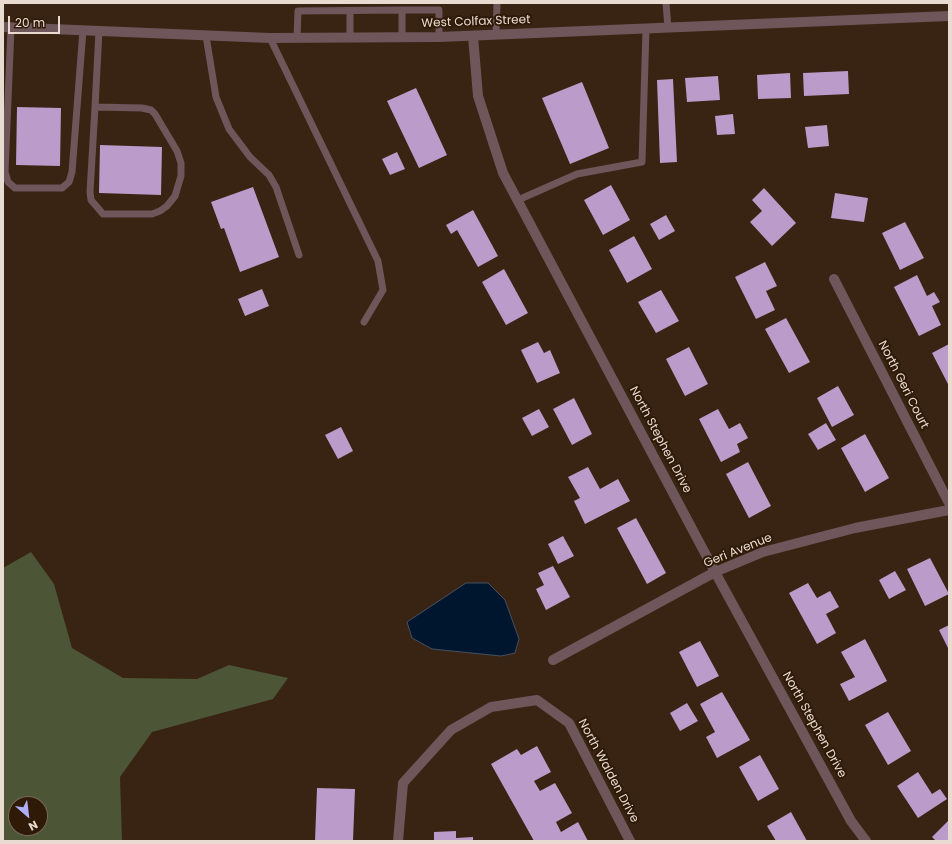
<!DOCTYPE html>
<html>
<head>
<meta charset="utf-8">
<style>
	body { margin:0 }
	#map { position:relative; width:952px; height:844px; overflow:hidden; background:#392312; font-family:Poppins,sans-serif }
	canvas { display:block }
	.frame { position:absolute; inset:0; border:4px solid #eadbd1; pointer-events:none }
	.north { position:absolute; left:8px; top:796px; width:40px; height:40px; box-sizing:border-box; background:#2f1a08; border:1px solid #7a6758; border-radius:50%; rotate:152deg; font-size:11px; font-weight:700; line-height:16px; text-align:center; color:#eadbd1 }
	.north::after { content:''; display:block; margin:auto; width:14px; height:18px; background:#aeaefb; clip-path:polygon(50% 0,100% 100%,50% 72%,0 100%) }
	.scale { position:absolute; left:8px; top:16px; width:52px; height:18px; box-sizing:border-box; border:2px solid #eadbd1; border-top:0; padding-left:5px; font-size:12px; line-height:14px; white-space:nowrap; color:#eadbd1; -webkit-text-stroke:3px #2f1a08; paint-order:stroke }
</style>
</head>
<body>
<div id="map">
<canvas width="952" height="844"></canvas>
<div class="frame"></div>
<div class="north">N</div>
<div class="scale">20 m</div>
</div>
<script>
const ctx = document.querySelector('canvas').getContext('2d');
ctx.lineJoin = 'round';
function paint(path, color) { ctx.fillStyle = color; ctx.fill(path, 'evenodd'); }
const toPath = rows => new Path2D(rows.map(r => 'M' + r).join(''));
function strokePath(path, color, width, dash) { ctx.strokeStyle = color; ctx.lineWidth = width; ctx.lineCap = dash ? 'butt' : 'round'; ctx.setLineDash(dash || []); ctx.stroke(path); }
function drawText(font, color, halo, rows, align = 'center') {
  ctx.font = font + ' Poppins,sans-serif'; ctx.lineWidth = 4; ctx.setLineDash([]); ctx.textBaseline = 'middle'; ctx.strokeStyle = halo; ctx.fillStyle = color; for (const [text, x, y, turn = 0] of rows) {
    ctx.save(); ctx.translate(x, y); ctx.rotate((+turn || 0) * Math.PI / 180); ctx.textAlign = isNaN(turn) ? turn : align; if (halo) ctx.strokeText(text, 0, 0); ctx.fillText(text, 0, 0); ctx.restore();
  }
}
const green = toPath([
	[31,552,54,584,72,648,123,678,197,679,229,665,288,678,273,699,152,732,120,777,122,841,3,841,3,568],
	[16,804,40,804,40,828,16,828]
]);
const water = toPath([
	[466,583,488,583,505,600,519,639,515,653,501,656,432,649,412,638,407,622,466,583]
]);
const building = toPath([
	[848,71,849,94,804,96,803,73],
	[790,73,791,98,758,99,757,75],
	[718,76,720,100,687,102,685,78],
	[673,79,677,162,660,163,657,80],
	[582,82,609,148,570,164,542,98],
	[416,88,447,155,419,168,387,101],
	[17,107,61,108,60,166,16,165],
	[733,114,735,134,717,135,715,116],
	[827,125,829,146,808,148,805,127],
	[100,145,162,147,161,195,99,193],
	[397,152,405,169,390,175,382,159],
	[611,185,630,220,603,235,584,200],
	[253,187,279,257,240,272,224,228,221,229,211,202],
	[764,188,796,223,772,246,750,222,762,211,752,200],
	[835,193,868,198,864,222,831,218],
	[473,210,498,256,478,267,457,230,451,234,446,225],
	[666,215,675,231,659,240,650,224],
	[905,222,924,258,900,270,882,233],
	[634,236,652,269,627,283,609,250],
	[765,262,777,286,766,291,775,310,756,319,735,277],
	[504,269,528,313,506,325,482,282],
	[917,275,927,296,934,292,940,302,932,306,941,325,919,336,894,287],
	[262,289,269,306,245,316,238,299],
	[661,290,679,321,656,333,638,302],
	[786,318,810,362,789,373,765,329],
	[538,342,544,353,550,350,560,373,537,383,521,350],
	[949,344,949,386,932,353],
	[689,347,708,384,685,396,666,359],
	[838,386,854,415,832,427,817,398],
	[574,398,592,434,572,445,553,409],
	[539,409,549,427,532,436,522,418],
	[718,409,729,429,740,423,748,438,737,444,740,452,721,462,699,419],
	[826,423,836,440,818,450,808,434],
	[341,427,353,451,338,459,325,435],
	[865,434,889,478,865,492,841,448],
	[748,462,771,506,749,518,726,474],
	[588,467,600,489,618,479,630,501,585,524,574,501,580,498,568,477],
	[636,518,666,573,647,584,617,528],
	[563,536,574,556,558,564,548,544],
	[930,558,949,594,925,606,907,569],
	[553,566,570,597,546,610,536,589,544,585,538,573],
	[895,571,906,590,889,599,879,580],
	[808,583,817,598,830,591,839,607,826,614,836,633,817,644,789,593],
	[949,625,949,650,939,630],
	[865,639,887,681,849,701,840,684,855,677,841,652],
	[700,641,719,676,697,687,679,652],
	[722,692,750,740,717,758,706,737,715,732,700,704],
	[687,703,698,721,680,731,670,713],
	[888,712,911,751,888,765,865,725],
	[537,746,551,772,534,781,540,791,555,783,572,813,556,822,561,832,578,822,588,841,534,841,491,764,517,749,521,755],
	[760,755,779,789,758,801,739,767],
	[918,772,932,794,940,789,947,799,918,818,897,786],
	[317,788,355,789,353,841,315,841],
	[791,812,807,841,776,841,767,826],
	[949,820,949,841,936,841,932,837],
	[456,831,456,838,473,837,473,841,434,841,434,832]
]);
const service = toPath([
	[666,3,668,28],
	[11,28,5,172,8,182,15,188,62,188,69,182,72,172,83,30],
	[496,35,497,3],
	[206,36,216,97,229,129,250,157,269,175,276,187,299,255],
	[402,37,402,10],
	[270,38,378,261,383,290,364,322],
	[297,38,298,11,402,10,439,10,439,37],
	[350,38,350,11],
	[95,107,142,108,151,110,155,114,177,151,181,163,181,176,175,196,167,206,160,211,152,214,103,214,91,200,90,192,95,107,99,31],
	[518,200,577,174,642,162,646,29]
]);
const minor = toPath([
	[473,36,478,96,503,173,715,572,851,821,866,841],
	[834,279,949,503],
	[553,660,715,572,763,552,855,528,949,510],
	[398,841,403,783,451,730,491,707,537,700,569,723,630,841]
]);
const tertiary = toPath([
	[3,27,270,38,439,37,949,16]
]);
const streetNames = [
	["West Colfax Street",476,22,-2],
	["North Geri Court",903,385,63],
	["North Stephen Drive",660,440,62],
	["Geri Avenue",738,551,-22],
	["North Stephen Drive",814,725,61],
	["North Walden Drive",608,771,62]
];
paint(green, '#4c5637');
paint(water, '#00162f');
strokePath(water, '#465160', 1);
paint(building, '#ba9bc9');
strokePath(service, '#6e565a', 7);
strokePath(minor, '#6e565a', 10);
strokePath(tertiary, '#6e565a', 10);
drawText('12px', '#eadbd1', '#2f1a08', streetNames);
</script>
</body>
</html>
